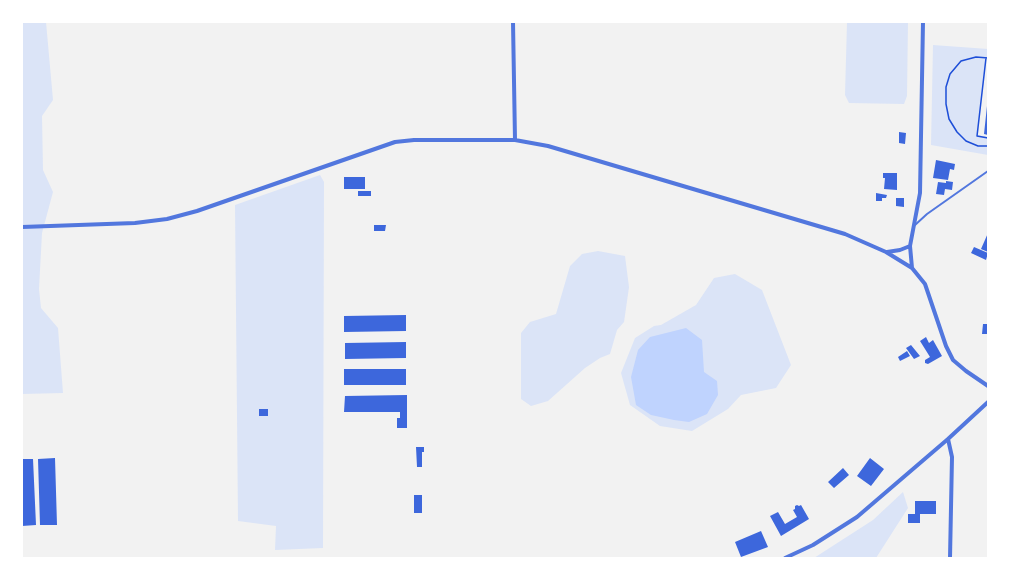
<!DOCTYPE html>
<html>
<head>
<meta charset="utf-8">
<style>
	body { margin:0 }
	#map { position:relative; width:1010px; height:580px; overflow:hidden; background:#f2f2f2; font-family:"Archivo Narrow",sans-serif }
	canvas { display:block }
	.frame { position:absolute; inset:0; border:23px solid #fff; pointer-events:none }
</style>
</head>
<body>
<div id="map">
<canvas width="1010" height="580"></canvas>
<div class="frame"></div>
</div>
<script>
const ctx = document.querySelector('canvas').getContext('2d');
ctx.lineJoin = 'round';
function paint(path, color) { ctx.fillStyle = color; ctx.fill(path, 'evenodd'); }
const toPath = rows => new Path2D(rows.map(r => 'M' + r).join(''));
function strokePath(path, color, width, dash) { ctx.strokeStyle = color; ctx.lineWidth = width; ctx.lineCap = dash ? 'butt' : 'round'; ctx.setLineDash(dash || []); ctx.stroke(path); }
const green = toPath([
	[22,22,46,22,53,100,42,116,43,170,53,192,42,233,39,289,41,308,58,328,63,393,22,394],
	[847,22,908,22,907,96,904,104,849,103,845,95],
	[933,45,988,49,988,59,986,59,978,135,988,137,988,155,931,145],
	[320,175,324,182,323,548,275,550,276,526,238,521,235,205],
	[598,251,625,256,629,287,624,322,617,330,610,354,600,358,585,368,548,401,531,406,521,399,521,333,530,322,556,314,570,266,582,254],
	[735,274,762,290,791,365,776,388,741,395,728,409,692,431,660,426,630,405,621,373,635,338,654,326,661,325,696,305,714,278],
	[903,492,908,508,876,558,814,558,873,520]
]);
const water = toPath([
	[686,328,702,340,704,372,717,381,718,395,707,414,689,422,674,420,651,415,636,405,631,377,638,350,650,337]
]);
const building = toPath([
	[987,106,988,106,988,135,984,134],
	[899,132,906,133,905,144,899,143],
	[936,160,955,164,954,170,950,169,948,180,933,178],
	[883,173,897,173,897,190,884,189,885,178,883,178],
	[344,177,365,177,365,189,344,189],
	[946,181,953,182,952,190,945,189,944,195,936,194,938,182,946,183],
	[358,191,371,191,371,196,358,196],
	[876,193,887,195,886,198,882,198,882,201,876,201],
	[896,198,904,198,904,207,896,206],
	[374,225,386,225,385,231,374,231],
	[988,233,988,252,981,249],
	[974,247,988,253,986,260,971,253],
	[406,315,406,331,344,332,344,316],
	[983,324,988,324,988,334,982,334],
	[926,337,929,343,933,340,942,356,928,364,925,363,925,360,930,357,920,341],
	[406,342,406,358,345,359,345,343],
	[911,345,920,356,914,359,906,348],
	[907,351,910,356,900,361,898,357],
	[344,369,406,369,406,385,344,385],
	[407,395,407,428,397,428,397,418,400,418,400,412,344,412,345,396],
	[259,409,268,409,268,416,259,416],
	[416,447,424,447,424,452,422,452,422,467,417,467],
	[55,458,57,525,40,525,38,459],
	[870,458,884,469,871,486,857,476],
	[22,459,33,459,36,525,22,526],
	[843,468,849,475,834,488,828,482],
	[414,495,422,495,422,513,414,513],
	[915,501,936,501,936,514,915,514],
	[797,505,799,506,801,505,809,519,781,536,770,516,778,512,785,524,797,517,793,510,795,509,795,506],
	[908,514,920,514,920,523,908,523],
	[761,531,768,547,741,557,735,542]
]);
const path = toPath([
	[986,58,977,136,988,138],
	[988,58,976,57,961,61,950,74,946,87,946,104,949,119,957,132,966,141,978,146,988,146]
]);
const service = toPath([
	[915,225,927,214,988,171]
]);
const minor = toPath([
	[513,22,515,140],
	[923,22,920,193,910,246,912,268,925,284,946,346,953,360,966,371,988,386],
	[22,227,135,223,167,219,197,211,395,142,414,140,515,140,548,146,845,234,886,252,912,268],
	[887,252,900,250,910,246],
	[948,439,952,457,950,558],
	[785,558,813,545,857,517,948,439,988,402]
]);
paint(green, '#dbe4f7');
paint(water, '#bfd3fe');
paint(building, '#3d67dc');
strokePath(path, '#1d4ed8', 1.5);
strokePath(service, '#5277de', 2);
strokePath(minor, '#5277de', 4);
</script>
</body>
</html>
